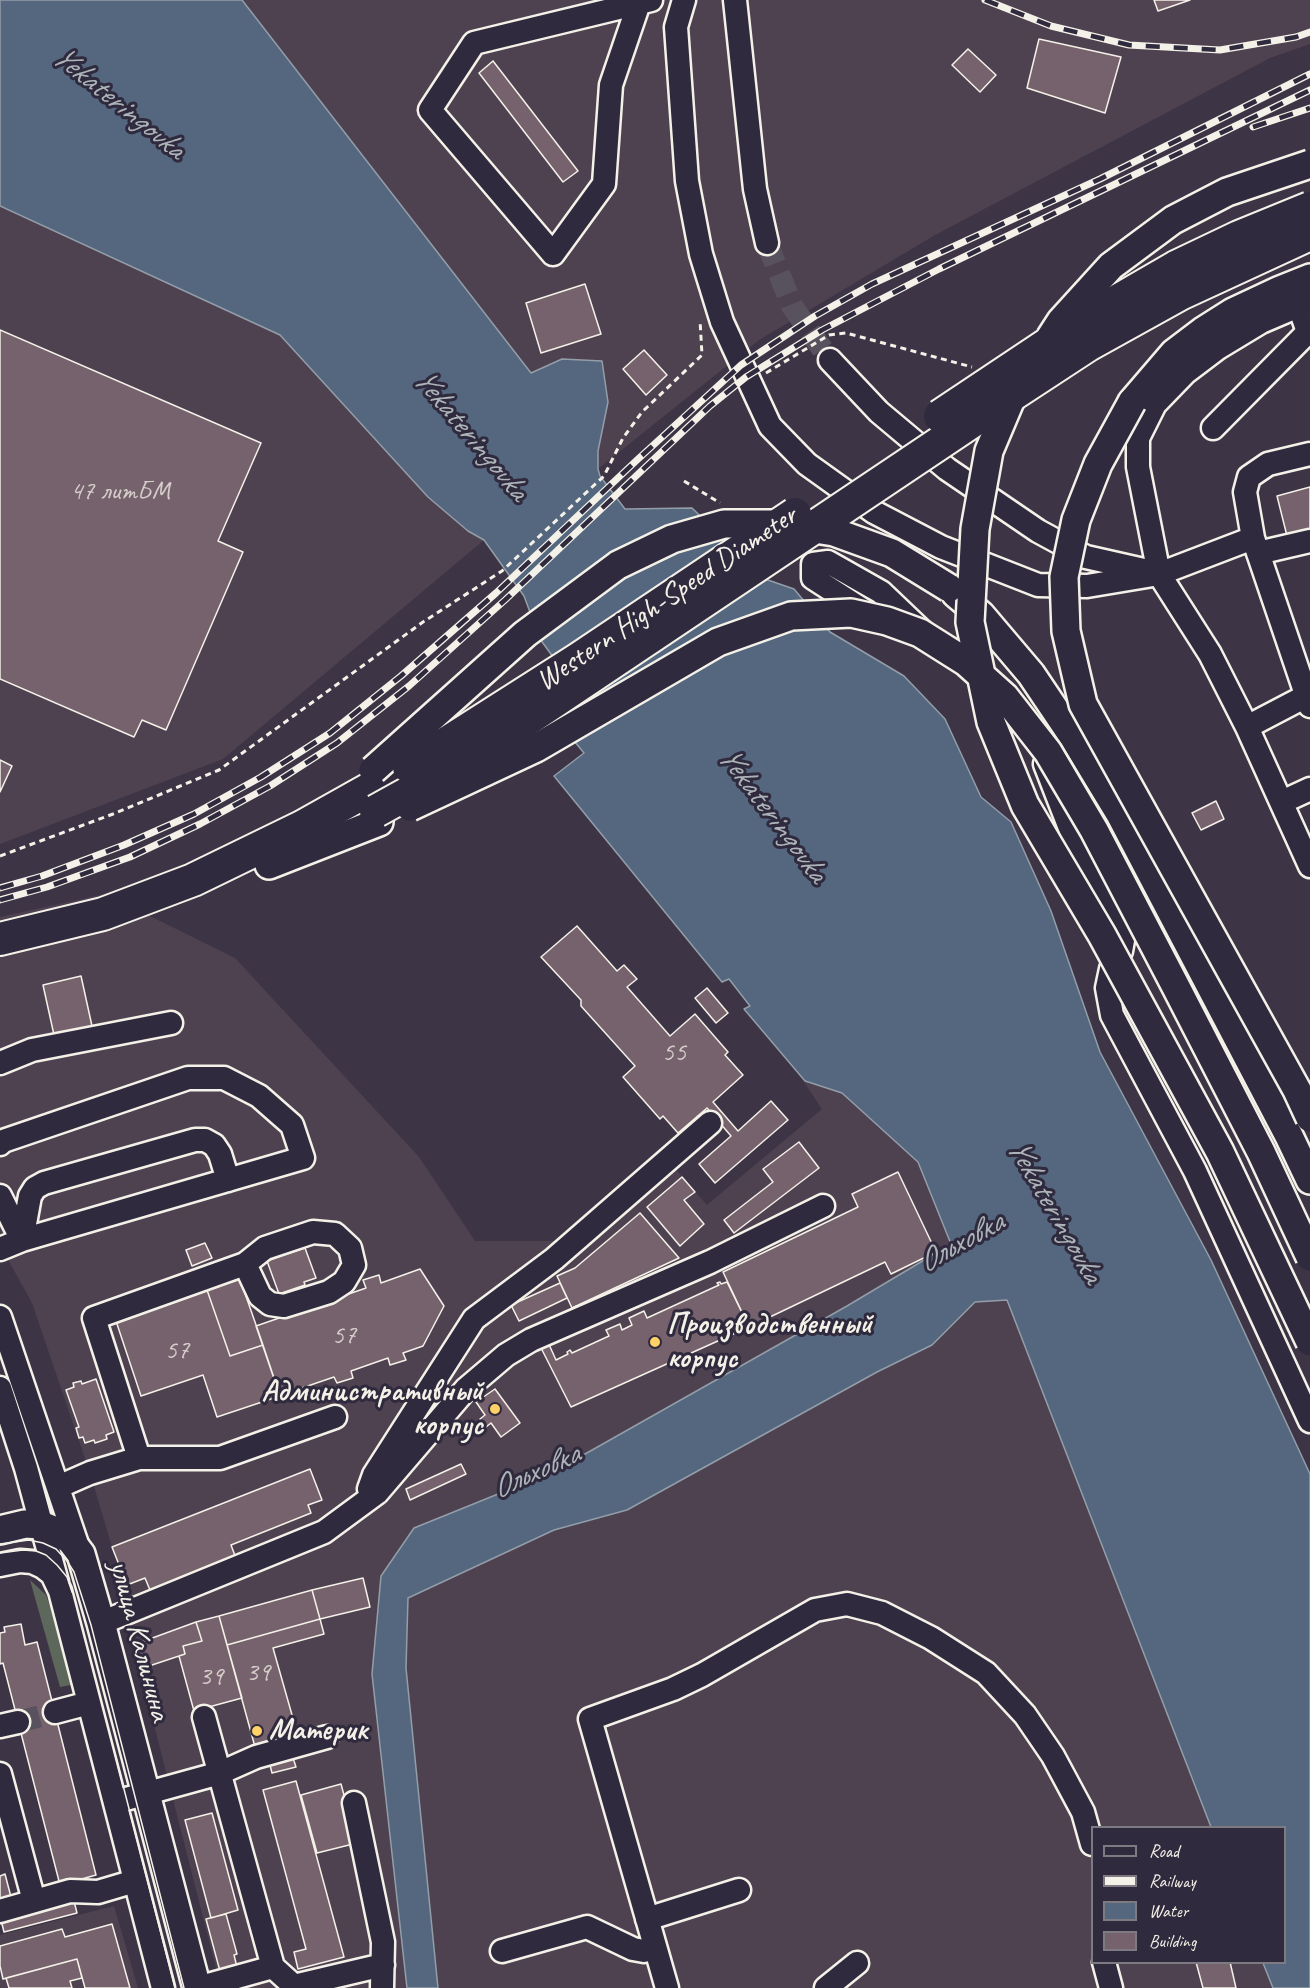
<!DOCTYPE html>
<html>
<head>
<meta charset="utf-8">
<style>
	body { margin:0 }
	#map { position:relative; width:1310px; height:1988px; overflow:hidden; background:#3d3546; font-family:Caveat,sans-serif }
	canvas { display:block }
	.legend { position:absolute; left:1091px; top:1826px; width:195px; height:138px; box-sizing:border-box; background:#2f2a3d; border:2px solid #7e7a81; margin:0; padding:8px 10px; list-style:none; font-size:18px; color:#f4f1e8 }
	.legend li { display:flex; align-items:center; gap:12px; height:30px }
	.legend b { width:30px; border:2px solid #7e7a81 }
</style>
</head>
<body>
<div id="map">
<canvas width="1310" height="1988"></canvas>
<ul class="legend">
<li><b style="height:8px;background:#2f2a3d"></b>Road</li>
<li><b style="height:8px;background:#f4f1e8"></b>Railway</li>
<li><b style="height:16px;background:#54677f"></b>Water</li>
<li><b style="height:16px;background:#76626c"></b>Building</li>
</ul>
</div>
<script>
const ctx = document.querySelector('canvas').getContext('2d');
ctx.lineJoin = 'round';
function paint(path, color) { ctx.fillStyle = color; ctx.fill(path, 'evenodd'); }
const toPath = rows => new Path2D(rows.map(r => 'M' + r).join(''));
function strokePath(path, color, width, dash) { ctx.strokeStyle = color; ctx.lineWidth = width; ctx.lineCap = dash ? 'butt' : 'round'; ctx.setLineDash(dash || []); ctx.stroke(path); }
function drawText(font, color, halo, rows, align = 'center') {
  ctx.font = font + ' Caveat,sans-serif'; ctx.lineWidth = 6; ctx.setLineDash([]); ctx.textBaseline = 'middle'; ctx.strokeStyle = halo; ctx.fillStyle = color; for (const [text, x, y, turn = 0] of rows) {
    ctx.save(); ctx.translate(x, y); ctx.rotate((+turn || 0) * Math.PI / 180); ctx.textAlign = isNaN(turn) ? turn : align; if (halo) ctx.strokeText(text, 0, 0); ctx.fillText(text, 0, 0); ctx.restore();
  }
}
const built = toPath([
	[242,0,1310,0,1310,44,1270,58,935,235,759,340,598,469,598,451,608,402,562,359,531,373],
	[0,206,280,335,428,497,468,531,484,540,223,759,0,844],
	[105,894,235,958,419,1157,475,1241,561,1241,663,1155,707,1205,822,1109,804,1082,842,1093,918,1162,951,1244,847,1306,555,1471,414,1529,381,1576,372,1674,407,1988,221,1988,133,1642,127,1585,112,1547,90,1473,32,1303,0,1245,0,917],
	[1008,1300,1211,1827,1092,1828,1092,1962,1263,1963,1273,1988,438,1988,406,1668,408,1598,554,1530,627,1510,877,1372,932,1345,975,1302],
	[114,1906,138,1988,0,1988,0,1935]
]);
const green = toPath([
	[30,1580,46,1595,50,1606,71,1685,60,1687]
]);
const water = toPath([
	[0,0,242,0,531,373,562,359,602,361,608,402,598,451,598,469,600,476,625,509,692,508,765,579,794,589,830,632,904,676,945,719,981,797,1011,822,1051,911,1100,1052,1211,1260,1310,1474,1310,1988,1273,1988,1263,1963,1284,1962,1284,1828,1211,1827,1007,1300,975,1302,932,1345,877,1372,627,1510,554,1530,408,1598,406,1668,438,1988,407,1988,372,1674,381,1576,414,1528,555,1471,847,1306,951,1244,918,1162,842,1093,805,1081,744,1009,750,1006,729,979,722,982,554,776,584,753,570,736,590,708,540,639,524,596,484,540,468,531,428,497,280,335,0,206,0,0]
]);
const building = toPath([
	[1154,0,1190,0,1158,11,1154,0],
	[1039,39,1121,57,1105,113,1027,88,1039,39],
	[968,49,996,75,980,92,952,65,968,49],
	[493,61,578,171,563,182,479,73,493,61],
	[585,284,601,334,541,353,526,303,585,284],
	[0,330,261,443,218,541,243,552,166,730,142,720,134,737,0,679,0,330],
	[644,350,667,375,646,395,623,369,644,350],
	[1310,487,1310,530,1287,536,1277,496,1310,487],
	[0,760,12,766,0,792,0,760],
	[1216,801,1224,819,1201,830,1192,813,1216,801],
	[577,926,617,971,624,965,637,979,627,987,670,1036,695,1014,728,1052,725,1055,743,1075,713,1102,738,1131,771,1101,788,1120,715,1183,699,1164,731,1136,707,1108,678,1133,663,1116,660,1119,623,1077,635,1066,581,1006,581,1000,541,957,577,926],
	[81,976,92,1026,54,1035,43,985,81,976],
	[707,988,728,1013,716,1023,695,998,707,988],
	[799,1142,819,1168,734,1233,724,1220,773,1182,763,1169,799,1142],
	[898,1172,936,1252,891,1274,885,1262,749,1327,723,1272,858,1207,852,1194,898,1172],
	[682,1177,695,1192,684,1200,704,1224,680,1246,647,1207,682,1177],
	[640,1213,679,1258,572,1308,557,1276,575,1268,640,1213],
	[205,1243,212,1258,192,1266,186,1250,205,1243],
	[305,1248,316,1278,304,1282,305,1285,279,1294,267,1261,305,1248],
	[420,1269,444,1306,423,1346,403,1353,406,1360,390,1365,388,1358,351,1371,353,1378,337,1383,334,1377,296,1390,298,1396,282,1402,256,1326,366,1288,363,1280,379,1275,381,1283,420,1269],
	[240,1279,263,1345,230,1356,207,1290,240,1279],
	[720,1282,721,1284,727,1282,749,1327,571,1407,539,1344,547,1340,556,1360,568,1354,567,1352,570,1350,572,1353,609,1336,606,1330,620,1324,622,1330,632,1325,629,1318,644,1311,647,1318,719,1285,717,1283,720,1282],
	[560,1283,567,1298,519,1321,511,1305,560,1283],
	[207,1290,230,1356,263,1345,280,1396,217,1417,203,1375,141,1396,116,1321,207,1290],
	[96,1379,114,1432,106,1435,107,1439,95,1443,94,1440,85,1443,83,1437,79,1438,76,1428,79,1427,66,1390,74,1387,73,1383,81,1381,82,1384,96,1379],
	[495,1389,520,1423,501,1437,491,1423,486,1427,480,1419,485,1415,476,1402,495,1389],
	[461,1464,466,1474,410,1500,406,1489,461,1464],
	[310,1469,322,1500,308,1505,311,1513,231,1545,237,1561,152,1595,145,1578,127,1585,112,1547,310,1469],
	[363,1578,370,1607,320,1619,312,1590,363,1578],
	[312,1590,320,1619,227,1645,219,1616,312,1590],
	[219,1616,242,1698,194,1711,179,1656,185,1654,183,1646,202,1641,196,1622,219,1616],
	[320,1619,324,1634,273,1648,298,1736,255,1747,227,1645,320,1619],
	[196,1622,202,1641,183,1646,185,1654,143,1668,136,1644,196,1622],
	[21,1624,25,1645,37,1642,96,1875,60,1885,3,1663,0,1664,0,1633,5,1632,4,1627,21,1624],
	[292,1755,296,1767,272,1773,269,1761,292,1755],
	[296,1781,344,1957,298,1969,294,1952,306,1949,263,1790,296,1781],
	[341,1784,357,1843,317,1853,301,1795,341,1784],
	[212,1813,238,1910,211,1918,185,1820,212,1813],
	[5,1874,11,1897,0,1900,0,1876,5,1874],
	[74,1901,77,1913,4,1932,1,1920,74,1901],
	[226,1914,237,1954,234,1955,238,1971,221,1975,206,1919,226,1914],
	[112,1924,130,1988,85,1988,77,1959,3,1979,0,1966,0,1946,62,1929,65,1937,112,1924],
	[77,1959,82,1978,70,1981,72,1988,9,1988,6,1978,77,1959],
	[1196,1962,1230,1962,1236,1988,1203,1988,1196,1962]
]);
const minorTunnel = toPath([
	[767,243,792,306,830,360],
	[18,1722,55,1712]
]);
const path = toPath([
	[766,373,829,335,846,333,972,367],
	[684,481,720,503],
	[0,856,113,814,219,770,423,622,502,571,604,476,623,438,642,412,702,355,700,320]
]);
const minor = toPath([
	[684,0,676,27,687,181,701,254,722,322,770,426,807,464,874,512,941,547,1038,585,1087,586,1159,574,1253,538],
	[735,0,755,189,767,243],
	[639,3,611,85,604,184,553,254,430,110,474,43,639,3,651,0],
	[1310,301,1261,322,1218,348,1185,373,1155,404,1138,438,1138,467,1159,574,1210,654,1247,727,1310,866],
	[830,360,879,412,947,469,1038,531,1086,557,1148,571],
	[1213,428,1308,332,1299,306],
	[1310,454,1268,464,1249,477,1245,492,1253,538,1310,706],
	[1258,553,1310,541],
	[872,616,813,578,813,564,828,562,881,592,924,633],
	[1247,727,1310,694],
	[1045,764,1075,841,1124,935,1121,951,1111,969,1107,988,1112,1015,1195,1171,1310,1421],
	[1282,802,1310,789],
	[0,1063,32,1050,171,1023],
	[0,1144,3,1141,188,1078,224,1078,259,1096,292,1125,303,1158,22,1240,0,1249],
	[0,1196,22,1240],
	[22,1240,30,1196,35,1188,44,1183,195,1140,205,1140,214,1145,220,1154,228,1180],
	[0,1317,79,1550],
	[0,1388,26,1468,57,1582],
	[139,1458,94,1318,245,1264,265,1248,313,1232,335,1234,350,1248,354,1265,344,1282,329,1292,284,1306,270,1304,260,1296,245,1264],
	[58,1487,90,1473,139,1458,220,1458,335,1417],
	[369,1489,374,1475,474,1319,554,1259,710,1123],
	[0,1565,20,1561,32,1562,43,1567,52,1574,60,1591,163,1988],
	[101,1623,324,1532,377,1493,466,1389,506,1355,531,1340,710,1262,823,1206],
	[55,1712,89,1703],
	[204,1717,273,1967],
	[0,1726,18,1722],
	[0,1774,34,1901],
	[115,1802,220,1773,256,1757,327,1737],
	[354,1803,383,1942,382,1988],
	[0,1911,70,1891,98,1892,135,1881],
	[647,1919,739,1890],
	[502,1951,587,1927,633,1949,644,1951,655,1948],
	[1104,1962,1111,1988],
	[197,1988,273,1967,294,1986,383,1965],
	[667,1988,590,1719,673,1689,702,1675,815,1610,847,1604,882,1613,931,1638,986,1673,1025,1715,1053,1756,1083,1812,1092,1844],
	[826,1988,857,1963]
]);
const major = toPath([
	[1132,402,1174,353,1203,331,1233,312,1280,290,1310,278],
	[956,594,981,615,1031,674,1072,735,1120,814,1289,1136,1310,1180],
	[269,865,379,822],
	[0,1530,25,1524,41,1525,61,1533,71,1541,81,1554,101,1623,197,1988]
]);
const highway = toPath([
	[0,939,103,914,193,880,302,827,409,767]
]);
const tram = toPath([
	[0,1544,29,1540,43,1543,56,1549,67,1561,74,1572,91,1625,184,1988],
	[0,1553,23,1550,36,1551,46,1555,57,1565,67,1577,72,1592],
	[115,1754,175,1988]
]);
const rail = toPath([
	[985,0,1051,26,1129,45,1220,50,1296,37,1310,32],
	[1253,127,1310,108],
	[0,888,42,876,124,845,194,814,261,777,330,733,401,676,496,593,637,460,741,365,815,316,872,284,1100,179,1310,74],
	[0,900,47,887,130,857,200,824,270,786,337,743,409,686,505,600,710,406,746,377,822,330,939,269,1310,90]
]);
const majorBridge = toPath([
	[1050,338,1061,321,1111,266,1173,220,1227,192,1310,164],
	[1016,387,989,451,975,529,970,622,991,722,1025,805,1102,935,1220,1152,1310,1342],
	[1132,402,1098,464,1076,520,1064,577,1066,631,1083,704,1297,1090,1310,1118],
	[373,770,525,634,618,565,672,539,724,524,783,524,834,532,892,553,949,588],
	[410,807,536,748,718,642,791,616,851,613,887,621,920,633,966,662,1005,697,1048,752,1094,830,1176,987,1261,1152,1310,1257]
]);
const highwayBridge = toPath([
	[940,416,1081,322,1176,267,1239,237,1310,208],
	[409,767,577,660,795,514],
	[376,811,423,785,510,731,998,404,1088,345,1180,294,1310,234]
]);
const markers = [
	[655,1342,6,"#ffd166"],
	[495,1409,6,"#ffd166"],
	[257,1731,6,"#ffd166"]
];
const numberNames = [
	["47 литБМ",120,492],
	["55",674,1053],
	["57",344,1336],
	["57",177,1351],
	["39",258,1673],
	["39",211,1677]
];
const streetNames = [
	["Western High-Speed Diameter",667,599,-34],
	["улица Калинина",139,1641,75]
];
const poiNames = [
	["Производственный",667,1325],
	["корпус",667,1359],
	["Административный",483,1392,"right"],
	["корпус",483,1426,"right"],
	["Материк",269,1731]
];
const waterNames = [
	["Yekateringovka",118,103,39],
	["Yekateringovka",470,435,50],
	["Yekateringovka",772,815,53],
	["Yekateringovka",1054,1211,60],
	["Ольховка",961,1243,-29],
	["Ольховка",536,1472,-24]
];
paint(built, '#4e4251');
paint(green, '#5d675b');
paint(water, '#54677f');
strokePath(water, '#949ea9', 1.5);
paint(building, '#76626c');
strokePath(building, '#f4f1e8', 1.5);
strokePath(minorTunnel, '#58515e', 22, [22, 11]);
strokePath(minor, '#f4f1e8', 27);
strokePath(major, '#f4f1e8', 32);
strokePath(highway, '#f4f1e8', 36);
strokePath(path, '#f4f1e8', 3, [6, 4.5]);
strokePath(minor, '#2f2a3d', 22);
strokePath(major, '#2f2a3d', 27);
strokePath(highway, '#2f2a3d', 32);
strokePath(tram, '#f4f1e8', 1.5);
strokePath(rail, '#f4f1e8', 7);
strokePath(rail, '#2f2a3d', 4.5, [14]);
strokePath(majorBridge, '#f4f1e8', 32, []);
strokePath(highwayBridge, '#f4f1e8', 36, []);
strokePath(majorBridge, '#2f2a3d', 27);
strokePath(highwayBridge, '#2f2a3d', 32);
for (const [x, y, r, color] of markers) { const dot = new Path2D(); dot.arc(x, y, r, 0, 2 * Math.PI); ctx.fillStyle = color; ctx.fill(dot); strokePath(dot, '#2f2a3d', 2); }
drawText('27px', '#d4cdc9', null, numberNames);
drawText('30px', '#f4f1e8', '#2f2a3d', streetNames);
drawText('bold 30px', '#f4f1e8', '#2f2a3d', poiNames, 'left');
drawText('italic 32px', '#acb3b9', '#2f2a3d', waterNames);
</script>
</body>
</html>
